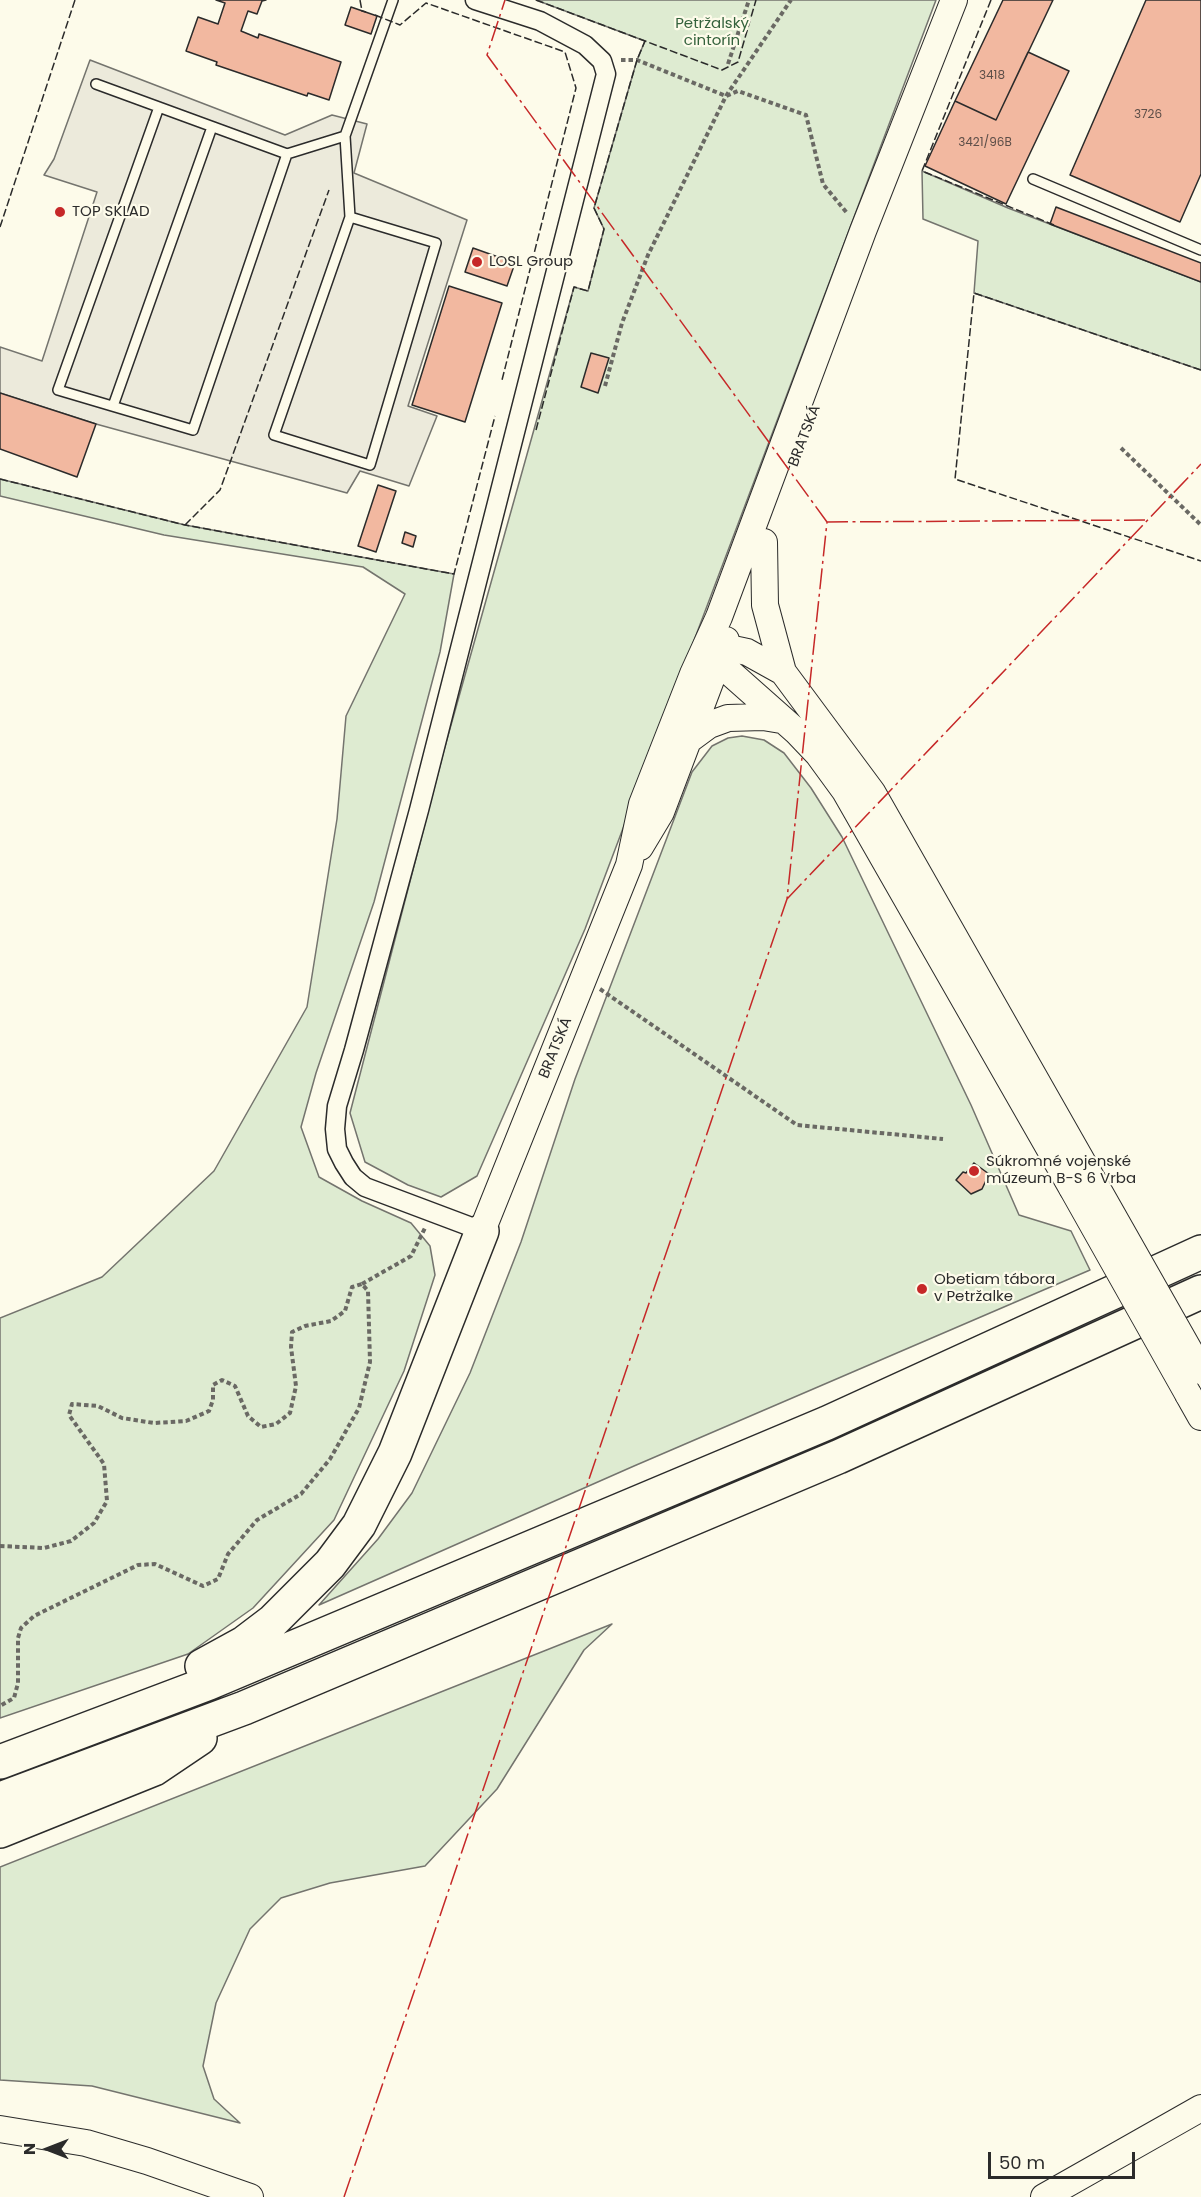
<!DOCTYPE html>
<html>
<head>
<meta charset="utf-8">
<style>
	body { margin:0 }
	#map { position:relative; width:1201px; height:2197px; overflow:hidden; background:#fdfbea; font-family:Poppins,sans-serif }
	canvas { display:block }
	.north { position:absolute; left:18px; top:2119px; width:60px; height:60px; -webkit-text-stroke:4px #fdfbea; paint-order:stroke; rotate:270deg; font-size:16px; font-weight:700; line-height:24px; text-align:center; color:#2b2b2b }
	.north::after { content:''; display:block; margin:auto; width:21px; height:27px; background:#2b2b2b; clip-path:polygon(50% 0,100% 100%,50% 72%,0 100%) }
	.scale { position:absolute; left:988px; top:2152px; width:147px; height:27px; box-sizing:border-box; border:3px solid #2b2b2b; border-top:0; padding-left:8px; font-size:18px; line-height:21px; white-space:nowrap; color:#2b2b2b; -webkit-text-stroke:4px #fdfbea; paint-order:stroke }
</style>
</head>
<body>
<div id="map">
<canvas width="1201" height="2197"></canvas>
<div class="north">N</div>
<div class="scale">50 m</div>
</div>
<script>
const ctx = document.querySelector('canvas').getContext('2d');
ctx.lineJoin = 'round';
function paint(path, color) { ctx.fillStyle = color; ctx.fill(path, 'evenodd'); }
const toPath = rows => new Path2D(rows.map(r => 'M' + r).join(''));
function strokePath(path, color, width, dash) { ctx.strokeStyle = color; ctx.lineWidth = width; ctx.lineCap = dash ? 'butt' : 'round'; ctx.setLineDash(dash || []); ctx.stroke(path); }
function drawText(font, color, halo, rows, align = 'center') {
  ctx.font = font + ' Poppins,sans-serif'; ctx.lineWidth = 4.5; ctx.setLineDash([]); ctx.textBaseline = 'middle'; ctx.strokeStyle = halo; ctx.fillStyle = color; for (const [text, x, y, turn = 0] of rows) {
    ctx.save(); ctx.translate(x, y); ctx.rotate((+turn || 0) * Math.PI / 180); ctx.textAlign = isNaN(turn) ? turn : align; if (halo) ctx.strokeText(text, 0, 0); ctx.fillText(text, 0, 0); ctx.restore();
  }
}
const green = toPath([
	[536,0,936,0,585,929,477,1176,441,1197,408,1185,365,1162,350,1113,444,750,574,287,588,291,604,229,594,208,637,60,645,41,536,0],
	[922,171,1008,208,1201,282,1201,370,974,293,978,241,923,219,922,171],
	[0,479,185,525,454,574,440,652,374,902,316,1073,301,1127,319,1177,362,1201,411,1223,430,1246,435,1275,404,1371,334,1520,253,1608,188,1654,0,1718,0,1318,102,1277,214,1171,307,1007,337,819,346,716,405,594,363,567,164,535,0,496,0,479],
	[742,736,764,740,784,753,811,788,842,837,971,1105,1019,1215,1071,1231,1090,1270,634,1466,319,1605,378,1539,412,1493,470,1373,521,1242,575,1079,692,772,712,746,728,738,742,736],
	[612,1624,584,1650,497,1789,425,1866,330,1883,281,1898,250,1929,216,2003,203,2066,214,2099,240,2123,92,2086,0,2080,0,1867,612,1624]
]);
const parking = toPath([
	[90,60,285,135,332,115,367,124,354,173,467,220,408,406,437,416,409,486,360,471,347,493,96,424,0,393,0,347,42,361,97,192,44,175,54,159,90,60]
]);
const building = toPath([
	[216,0,266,0,262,1,257,14,248,11,241,31,258,38,259,34,341,62,329,100,308,93,307,96,216,65,217,62,186,51,198,17,218,24,225,3,216,0],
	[1003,0,1053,0,996,120,955,101,1003,0],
	[1146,0,1201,0,1201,174,1180,222,1070,175,1146,0],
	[351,7,377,16,371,34,345,25,351,7],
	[1028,52,1069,71,1006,204,925,166,955,101,996,120,1028,52],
	[1056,207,1201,263,1201,282,1050,224,1056,207],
	[473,248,515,263,507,286,465,272,473,248],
	[449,286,502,303,465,422,412,405,449,286],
	[591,353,609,358,598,393,581,387,591,353],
	[0,393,96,424,77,477,0,449,0,393],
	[378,485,396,491,376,552,358,546,378,485],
	[405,532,416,536,413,547,402,543,405,532],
	[974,1163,989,1174,982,1189,971,1194,956,1180,963,1172,966,1173,974,1163]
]);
const path = toPath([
	[621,60,637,60,726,96,738,91,806,115,823,184,847,213],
	[728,64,749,0],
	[605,386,622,323,648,255,726,96,791,0],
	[1121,448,1201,525],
	[600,989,797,1125,943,1139],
	[362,1284,411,1256,425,1228],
	[0,1546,44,1548,71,1541,94,1523,107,1501,104,1464,69,1415,72,1404,98,1406,122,1418,154,1423,186,1421,209,1411,213,1400,213,1385,222,1380,235,1386,248,1416,261,1427,276,1424,290,1413,296,1386,291,1347,292,1332,305,1326,331,1321,345,1311,352,1287,362,1284,368,1291,370,1362,359,1408,330,1459,301,1494,257,1520,228,1554,218,1579,203,1586,155,1564,138,1565,34,1616,21,1628,18,1638,18,1683,14,1698,0,1706]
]);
const service = toPath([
	[96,84,287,154,345,136,393,0],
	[159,107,58,390,193,430,287,154],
	[345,136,350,217,274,435,370,465,436,243,350,217],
	[1033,179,1201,250],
	[113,406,212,127]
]);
const minor = toPath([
	[475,0,540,21,585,45,602,61,606,74,419,810,354,1050,337,1106,335,1129,337,1149,344,1163,353,1177,365,1187,482,1231]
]);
const secondary = toPath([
	[764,542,765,605,783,672,872,792,1092,1179],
	[720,644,727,670,797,732,818,754,845,791,1072,1188],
	[710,658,733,649,738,650,747,652,783,672],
	[690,739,709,725,728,718,763,717,781,720],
	[640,847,661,812,726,640],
	[482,1231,629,865,642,804,693,674,719,617,863,231,954,0],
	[1188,1394,1201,1417],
	[0,2129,86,2143,147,2161,250,2197],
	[1044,2197,1201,2108]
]);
const motorway = toPath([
	[202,1666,244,1643,273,1621,330,1564,359,1525,395,1453,482,1231],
	[0,1762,209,1683,827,1423,1201,1252],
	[0,1799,244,1708,838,1457,1201,1292],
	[0,1831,154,1769,200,1738]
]);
const secondaryBridge = toPath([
	[1092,1179,1201,1371],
	[1072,1188,1188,1394]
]);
const fence = toPath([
	[360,0,362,11,366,12],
	[536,0,722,70,738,62,756,0],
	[991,0,922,171,1054,225],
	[375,15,400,25,426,3,565,52,576,88,502,380],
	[0,227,75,0],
	[1201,370,974,293,955,479,1201,561],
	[536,430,574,287,588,291,604,229,594,208,637,60,645,41],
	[0,479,185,525,454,574,495,416],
	[185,525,220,490,329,190]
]);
const power = toPath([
	[827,522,1148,520],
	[787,899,1201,464],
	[344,2197,787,899,827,522,487,55,505,0]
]);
const markers = [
	[60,212,6,"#c62828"],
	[477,262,6,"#c62828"],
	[974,1171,6,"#c62828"],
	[922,1289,6,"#c62828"]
];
const numberNames = [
	["3418",992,76],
	["3726",1148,115],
	["3421/96B",985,143]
];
const parkNames = [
	["Petržalský",712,24],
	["cintorín",712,41]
];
const poiNames = [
	["TOP SKLAD",72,212],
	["LOSL Group",489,262],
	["Súkromné vojenské",986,1162],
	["múzeum B-S 6 Vrba",986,1179],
	["Obetiam tábora",934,1280],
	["v Petržalke",934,1297]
];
const streetNames = [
	["BRATSKÁ",805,436,-69],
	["BRATSKÁ",556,1048,-68]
];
paint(green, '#deebd1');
strokePath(green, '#74746e', 1.5);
paint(parking, '#eceadb');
strokePath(parking, '#74746e', 1.5);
paint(building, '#f2b8a0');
strokePath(building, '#2b2b2b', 1.5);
strokePath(service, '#2b2b2b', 12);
strokePath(minor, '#2b2b2b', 21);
strokePath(secondary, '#2b2b2b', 28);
strokePath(motorway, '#2b2b2b', 36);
strokePath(path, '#6a6964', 4, [4.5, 3]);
strokePath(service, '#fdfbea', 9);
strokePath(minor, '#fdfbea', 18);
strokePath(secondary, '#fdfbea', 26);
strokePath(motorway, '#fdfbea', 33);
strokePath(secondaryBridge, '#2b2b2b', 28, []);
strokePath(secondaryBridge, '#fdfbea', 26);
strokePath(fence, '#2b2b2b', 1.5, [8, 3]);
strokePath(power, '#c62828', 1.5, [21, 4.5, 3, 4.5]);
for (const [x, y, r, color] of markers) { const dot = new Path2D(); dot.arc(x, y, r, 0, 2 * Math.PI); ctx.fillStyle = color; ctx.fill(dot); strokePath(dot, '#fdfbea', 2); }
drawText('12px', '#5d4e48', null, numberNames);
drawText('15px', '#34623c', '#fdfbea', parkNames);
drawText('15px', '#2b2b2b', '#fdfbea', poiNames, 'left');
drawText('15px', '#2b2b2b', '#fdfbea', streetNames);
</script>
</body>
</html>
